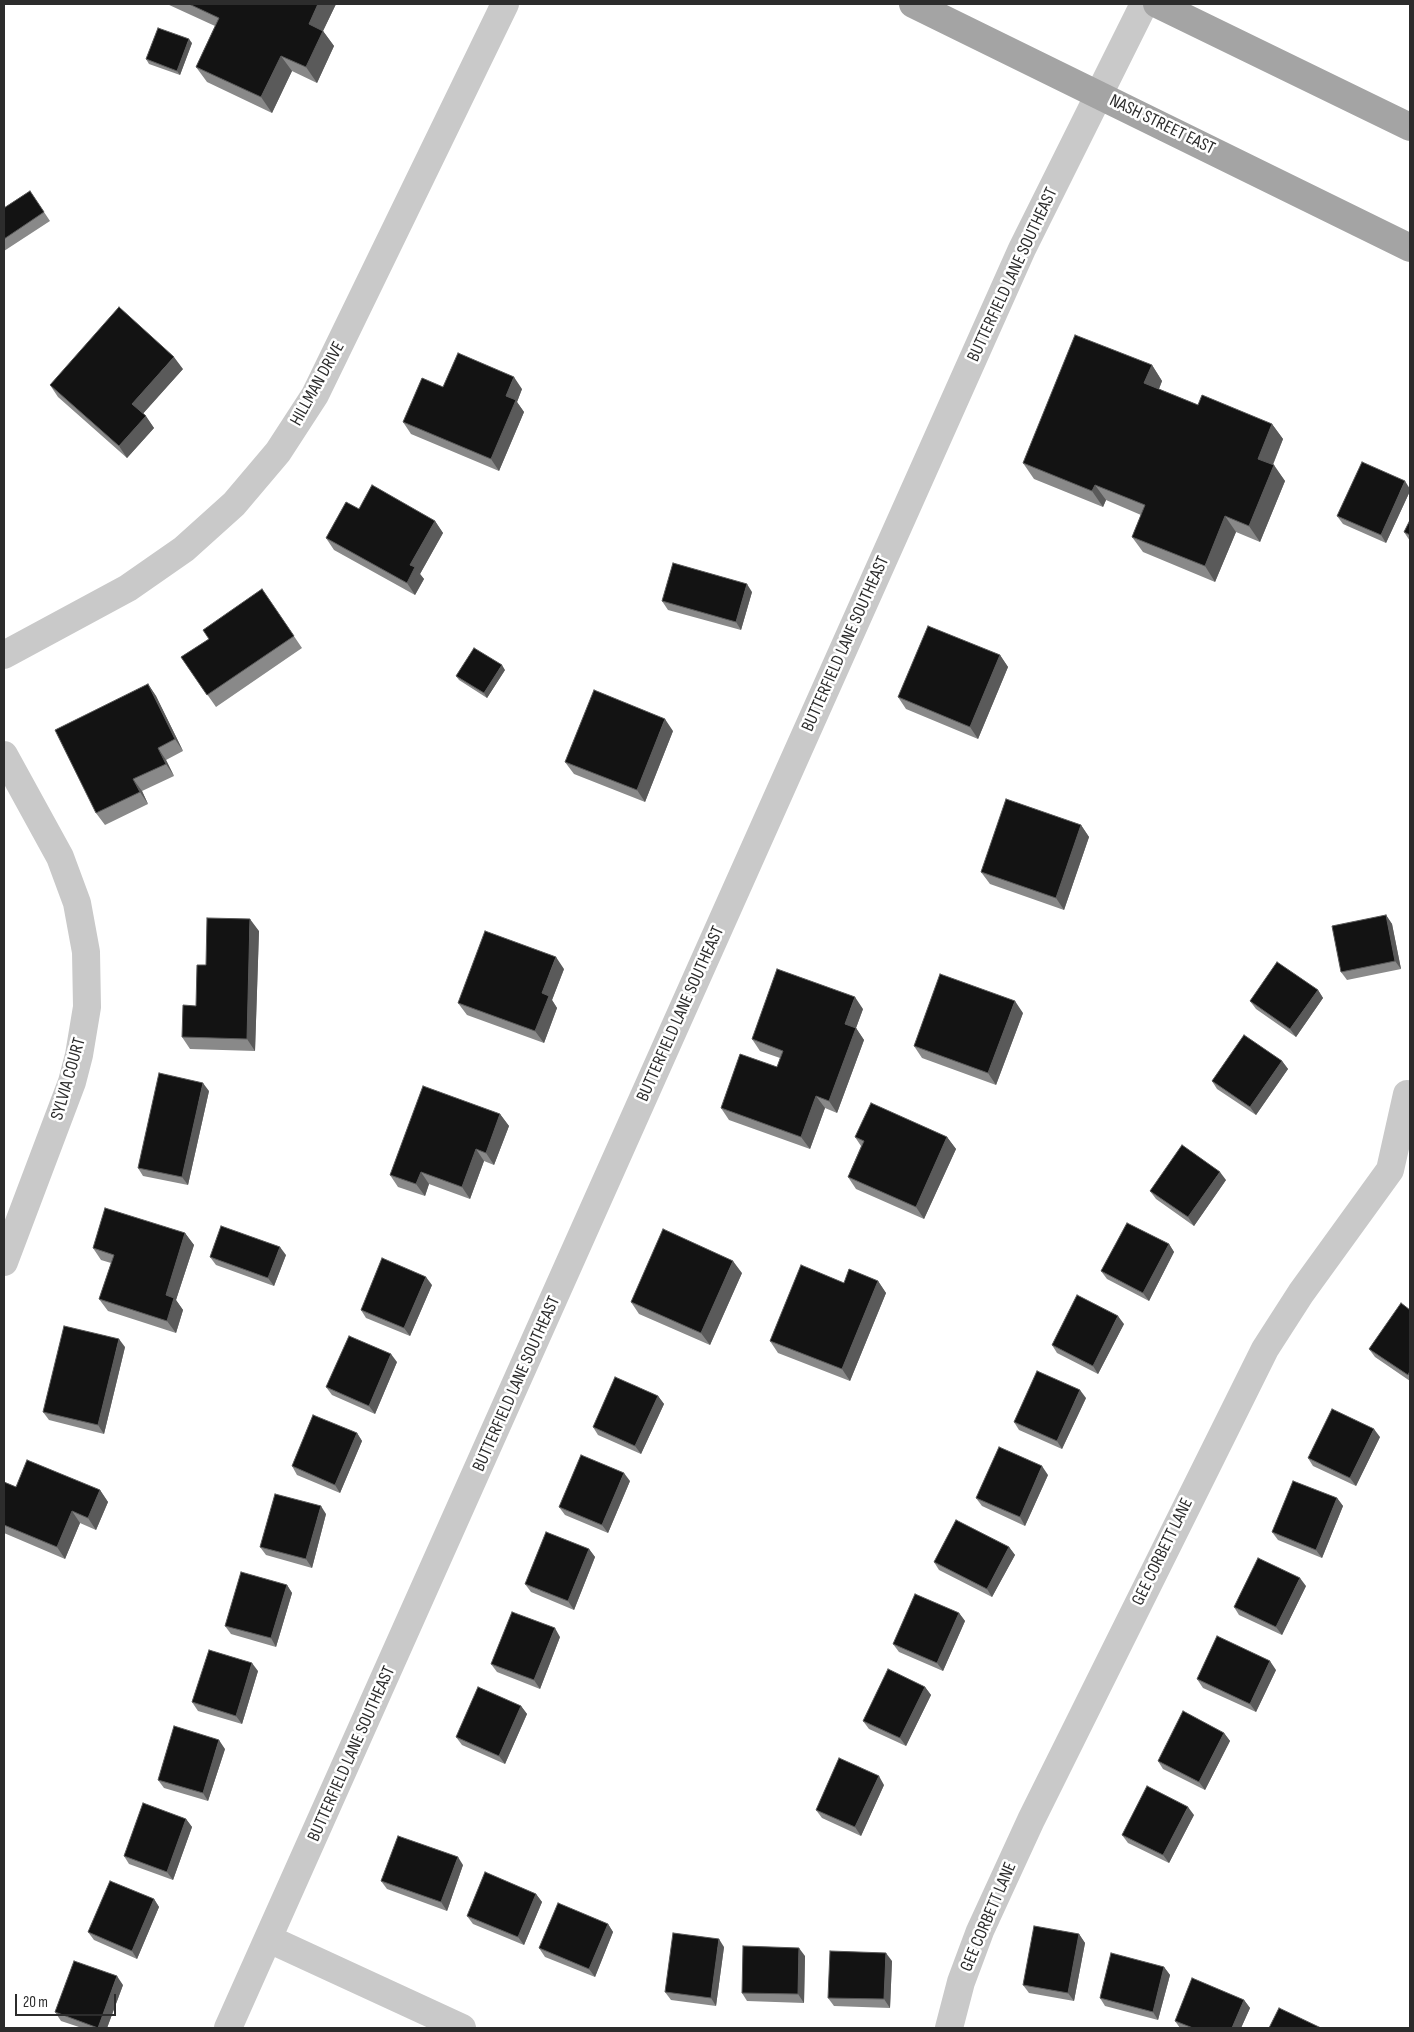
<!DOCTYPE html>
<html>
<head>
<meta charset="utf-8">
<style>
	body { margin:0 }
	#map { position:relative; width:1414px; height:2032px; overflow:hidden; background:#fff; font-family:"Sofia Sans Condensed",sans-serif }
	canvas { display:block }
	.frame { position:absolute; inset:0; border:5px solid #2c2c2c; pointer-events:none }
	.scale { position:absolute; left:15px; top:1994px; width:101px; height:22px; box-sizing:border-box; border:2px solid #2c2c2c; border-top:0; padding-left:6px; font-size:15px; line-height:18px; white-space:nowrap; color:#2c2c2c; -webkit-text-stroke:4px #fff; paint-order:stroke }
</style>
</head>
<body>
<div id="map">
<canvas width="1414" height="2032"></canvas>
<div class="frame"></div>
<div class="scale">20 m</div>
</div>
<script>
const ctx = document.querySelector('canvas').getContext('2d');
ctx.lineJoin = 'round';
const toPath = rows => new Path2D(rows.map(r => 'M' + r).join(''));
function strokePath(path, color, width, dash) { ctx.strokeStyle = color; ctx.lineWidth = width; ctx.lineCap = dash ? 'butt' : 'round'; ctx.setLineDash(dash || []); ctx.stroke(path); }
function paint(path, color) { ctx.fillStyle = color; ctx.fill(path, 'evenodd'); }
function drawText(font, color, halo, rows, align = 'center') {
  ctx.font = font + ' "Sofia Sans Condensed",sans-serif'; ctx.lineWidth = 5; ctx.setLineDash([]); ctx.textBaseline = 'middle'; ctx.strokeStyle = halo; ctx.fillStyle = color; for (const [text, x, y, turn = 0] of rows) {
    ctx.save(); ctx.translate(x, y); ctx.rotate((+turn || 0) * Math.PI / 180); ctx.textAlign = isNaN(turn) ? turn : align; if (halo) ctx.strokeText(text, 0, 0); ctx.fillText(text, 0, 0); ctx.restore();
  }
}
const minor = toPath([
	[4,655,128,588,184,549,234,504,278,452,315,395,505,4],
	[4,755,60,857,77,903,86,952,87,1007,79,1055,72,1082,4,1262],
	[269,1939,462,2028],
	[228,2028,1022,249,1144,4],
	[949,2028,961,1982,980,1931,1031,1820,1265,1349,1301,1293,1390,1170,1407,1094]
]);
const major = toPath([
	[913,4,1410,248],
	[1157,4,1410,127]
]);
const wall = toPath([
	[167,4,336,4,323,31,334,46,317,83,292,71,272,113,207,82,196,67,215,26],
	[192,43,180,75,149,64,146,59],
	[30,191,50,221,4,251,4,208],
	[1152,365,1162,381,1159,389,1198,405,1272,424,1283,439,1273,465,1285,481,1260,542,1236,532,1215,582,1143,552,1132,537,1141,515,1106,500,1103,507,1034,479,1023,463],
	[183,369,143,413,154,428,127,458,58,397,50,385],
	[443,387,522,389,517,402,524,412,499,471,411,434,403,422],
	[1410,489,1410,491,1386,543,1343,524,1337,516],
	[359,509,435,521,443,533,420,574,424,579,415,595,334,550,326,538],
	[1410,520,1410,541,1404,532],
	[262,589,302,648,216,707,181,657,209,639],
	[752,592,741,630,668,610,662,601],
	[1000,655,1008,667,978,739,906,709,898,697],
	[505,670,487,698,459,680,456,676],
	[148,684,156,696,183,751,166,760,174,776,142,791,148,804,105,825,96,813],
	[673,731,645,802,574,774,565,762],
	[1081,825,1089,837,1064,910,990,884,981,872],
	[1386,915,1392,924,1401,969,1347,980,1341,972],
	[259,931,255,1051,190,1049,182,1037,196,1006,206,965],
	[564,969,552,1000,557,1008,544,1043,467,1015,458,1003],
	[1318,990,1323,998,1296,1037,1256,1009,1250,1001],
	[863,1009,856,1028,864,1040,837,1113,825,1108,810,1149,729,1120,721,1108,777,1067,780,1058,760,1051,752,1039],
	[1023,1013,996,1085,922,1058,914,1046],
	[1282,1061,1288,1069,1256,1115,1217,1089,1212,1081],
	[209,1091,188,1185,143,1176,138,1168],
	[500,1114,509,1126,494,1165,484,1161,470,1199,429,1184,425,1196,398,1187,390,1175],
	[855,1137,947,1137,956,1149,924,1219,856,1189,848,1177,861,1146],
	[1226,1180,1194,1226,1156,1199,1150,1191],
	[185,1233,194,1245,176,1300,183,1310,176,1333,108,1311,99,1299,111,1263,101,1260,93,1248],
	[1169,1244,1174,1252,1149,1301,1107,1279,1101,1271],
	[286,1255,274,1286,216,1265,210,1257],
	[742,1273,710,1345,639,1314,631,1302],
	[878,1281,886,1293,850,1381,778,1353,770,1341,844,1283],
	[432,1285,410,1336,366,1318,361,1310],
	[1410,1310,1410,1381,1375,1357,1369,1349],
	[1124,1324,1098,1374,1057,1353,1052,1345],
	[125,1347,104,1434,49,1420,43,1412],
	[397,1362,375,1414,332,1395,326,1387],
	[658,1396,664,1404,641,1454,598,1435,593,1427],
	[1086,1398,1062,1449,1019,1430,1014,1422],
	[357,1433,362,1441,340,1493,297,1475,292,1466],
	[1380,1437,1356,1486,1313,1466,1308,1458],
	[1048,1475,1025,1526,982,1506,976,1498],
	[630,1481,608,1533,565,1515,559,1507],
	[4,1482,16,1487,100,1490,108,1502,96,1530,80,1523,65,1559,4,1533],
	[1337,1498,1343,1506,1322,1558,1278,1540,1272,1532],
	[326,1514,312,1568,266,1555,260,1547],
	[1009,1547,1015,1555,992,1597,939,1570,934,1562],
	[589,1549,595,1557,574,1610,531,1592,525,1584],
	[287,1585,292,1593,276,1647,231,1634,225,1626],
	[1306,1586,1282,1635,1239,1615,1234,1607],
	[959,1613,965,1621,943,1671,899,1652,893,1644],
	[560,1637,540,1689,497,1672,491,1664],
	[1276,1670,1256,1712,1203,1688,1197,1679],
	[258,1671,242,1724,198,1711,192,1702],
	[925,1687,931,1695,906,1746,869,1729,863,1721],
	[521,1706,527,1714,505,1764,462,1745,456,1737],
	[1224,1733,1230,1741,1205,1790,1163,1769,1158,1761],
	[225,1749,208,1801,164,1788,158,1780],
	[884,1785,861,1836,822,1818,816,1810],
	[1194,1815,1169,1863,1128,1843,1122,1835],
	[186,1819,192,1827,173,1880,129,1864,124,1856],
	[463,1865,447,1911,387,1889,381,1881],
	[536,1894,542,1902,524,1945,473,1924,467,1916],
	[154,1899,159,1907,137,1959,94,1940,88,1932],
	[608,1924,613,1932,595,1977,545,1957,539,1948],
	[1079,1934,1085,1943,1074,2001,1029,1993,1023,1985],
	[724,1947,716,2006,671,2000,665,1992],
	[805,1956,804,2003,747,2001,742,1993],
	[892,1961,890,2008,834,2006,828,1998],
	[1164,1967,1170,1975,1158,2020,1105,2006,1100,1998],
	[123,1985,107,2028,82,2028,61,2021,55,2012],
	[1244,2000,1250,2008,1241,2028,1180,2028,1175,2021]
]);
const shadedWall = toPath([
	[318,4,336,4,323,31,334,46,317,83,306,67,309,24],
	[189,39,192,43,180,75,177,71],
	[281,56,292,71,272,113,261,97],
	[174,357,183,369,141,416,132,404],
	[1152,365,1162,381,1155,399,1144,383],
	[514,377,522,389,517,402,524,412,499,471,491,459,506,396],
	[146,416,154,428,127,458,119,446],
	[1272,424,1283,439,1269,474,1258,459],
	[1274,465,1285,481,1260,542,1249,526],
	[1405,481,1410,489,1410,491,1386,543,1381,535],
	[1095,485,1106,500,1103,507,1092,491],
	[1225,516,1236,532,1215,582,1205,566],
	[435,521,443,533,420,574,424,579,415,595,407,583,410,565],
	[747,584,752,592,741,630,736,622],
	[1000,655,1008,667,978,739,970,727],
	[502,665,505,670,487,698,484,693],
	[148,684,156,696,183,751,175,739],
	[665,719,673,731,645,802,637,790],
	[158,748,166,760,174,776,166,764],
	[133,779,142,791,148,804,140,792],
	[1081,825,1089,837,1064,910,1056,898],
	[1386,915,1392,924,1401,969,1395,961],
	[250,919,259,931,255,1051,247,1039],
	[556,957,564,969,552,1000,557,1008,544,1043,535,1031,542,993],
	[1318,990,1323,998,1296,1037,1290,1029],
	[855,997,863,1009,853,1036,845,1024],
	[1015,1001,1023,1013,996,1085,988,1073],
	[856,1028,864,1040,837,1113,829,1101],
	[1282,1061,1288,1069,1256,1115,1250,1107],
	[203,1083,209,1091,188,1185,182,1177],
	[816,1096,825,1108,810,1149,801,1137],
	[500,1114,509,1126,494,1165,486,1153],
	[947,1137,956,1149,924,1219,916,1207],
	[476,1149,484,1161,470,1199,462,1187],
	[421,1172,429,1184,425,1196,416,1184],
	[1220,1172,1226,1180,1194,1226,1188,1217],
	[185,1233,194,1245,176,1300,183,1310,176,1333,167,1321,166,1295],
	[1169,1244,1174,1252,1149,1301,1143,1293],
	[280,1247,286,1255,274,1286,268,1278],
	[733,1261,742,1273,710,1345,701,1333],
	[426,1277,432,1285,410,1336,404,1328],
	[878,1281,886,1293,850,1381,842,1369],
	[1118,1316,1124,1324,1098,1374,1093,1366],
	[119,1339,125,1347,104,1434,98,1425],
	[391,1354,397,1362,375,1414,369,1406],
	[1080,1390,1086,1398,1062,1449,1057,1441],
	[658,1396,664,1404,641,1454,635,1446],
	[1374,1429,1380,1437,1356,1486,1350,1478],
	[357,1433,362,1441,340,1493,335,1485],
	[1042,1466,1048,1475,1025,1526,1020,1517],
	[624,1473,630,1481,608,1533,602,1525],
	[100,1490,108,1502,96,1530,88,1518],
	[1337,1498,1343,1506,1322,1558,1316,1550],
	[321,1506,326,1514,312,1568,306,1559],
	[72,1511,80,1523,65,1559,57,1547],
	[1009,1547,1015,1555,992,1597,987,1589],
	[589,1549,595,1557,574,1610,568,1601],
	[1300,1578,1306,1586,1282,1635,1276,1627],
	[287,1585,292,1593,276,1647,271,1638],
	[959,1613,965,1621,943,1671,937,1663],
	[555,1628,560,1637,540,1689,534,1680],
	[1270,1661,1276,1670,1256,1712,1250,1704],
	[252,1663,258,1671,242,1724,236,1716],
	[925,1687,931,1695,906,1746,900,1738],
	[521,1706,527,1714,505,1764,499,1756],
	[1224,1733,1230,1741,1205,1790,1199,1782],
	[219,1740,225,1749,208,1801,203,1793],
	[879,1776,884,1785,861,1836,855,1827],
	[1188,1807,1194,1815,1169,1863,1163,1855],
	[186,1819,192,1827,173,1880,167,1872],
	[458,1857,463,1865,447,1911,441,1902],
	[536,1894,542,1902,524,1945,518,1937],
	[154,1899,159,1907,137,1959,132,1951],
	[608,1924,613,1932,595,1977,589,1969],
	[1079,1934,1085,1943,1074,2001,1068,1993],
	[719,1939,724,1947,716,2006,711,1998],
	[799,1948,805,1956,804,2003,798,1994],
	[886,1953,892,1961,890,2008,884,1999],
	[1164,1967,1170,1975,1158,2020,1153,2012],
	[117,1976,123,1985,107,2028,98,2028],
	[1244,2000,1250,2008,1241,2028,1232,2028]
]);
const building = toPath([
	[189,4,318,4,309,24,323,31,306,67,281,56,261,97,196,67,219,18,189,4],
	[158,28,189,39,177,71,146,59,158,28],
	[30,191,44,212,4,239,4,208,30,191],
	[119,307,174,357,132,404,146,416,119,446,50,385,119,307],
	[1075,335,1152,365,1144,383,1198,405,1202,395,1272,424,1258,459,1274,465,1249,526,1225,516,1205,566,1132,537,1145,505,1095,485,1092,491,1023,463,1075,335],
	[458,353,514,377,506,396,516,400,491,459,403,422,422,378,443,387,458,353],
	[1362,462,1405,481,1381,535,1337,516,1362,462],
	[372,485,435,521,410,565,415,567,407,583,326,538,346,502,359,509,372,485],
	[1410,520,1410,535,1404,532,1410,520],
	[673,563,747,584,736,622,662,601,673,563],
	[262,589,294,636,207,695,181,657,209,639,203,630,262,589],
	[928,626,1000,655,970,727,898,697,928,626],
	[474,648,502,665,484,693,456,676,474,648],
	[148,684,175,739,158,748,166,764,133,779,140,792,96,813,55,730,148,684],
	[594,690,665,719,637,790,565,762,594,690],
	[1006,799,1081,825,1056,898,981,872,1006,799],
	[1386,915,1395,961,1341,972,1332,926,1386,915],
	[207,918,250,919,247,1039,182,1037,183,1005,196,1006,197,965,206,965,207,918],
	[485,931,556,957,542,993,549,996,535,1031,458,1003,485,931],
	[1277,962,1318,990,1290,1029,1250,1001,1277,962],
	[777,969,855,997,845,1024,856,1028,829,1101,816,1096,801,1137,721,1108,740,1054,777,1067,783,1051,752,1039,777,969],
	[940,974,1015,1001,988,1073,914,1046,940,974],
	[1244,1035,1282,1061,1250,1107,1212,1081,1244,1035],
	[159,1073,203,1083,182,1177,138,1168,159,1073],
	[423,1086,500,1114,486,1153,476,1149,462,1187,421,1172,416,1184,390,1175,423,1086],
	[871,1103,947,1137,916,1207,848,1177,864,1141,855,1137,871,1103],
	[1182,1145,1220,1172,1188,1217,1150,1191,1182,1145],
	[105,1208,185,1233,166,1295,174,1298,167,1321,99,1299,114,1255,93,1248,105,1208],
	[1127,1223,1169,1244,1143,1293,1101,1271,1127,1223],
	[221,1226,280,1247,268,1278,210,1257,221,1226],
	[663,1229,733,1261,701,1333,631,1302,663,1229],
	[382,1258,426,1277,404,1328,361,1310,382,1258],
	[801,1265,844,1283,849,1269,878,1281,842,1369,770,1341,801,1265],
	[1077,1295,1118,1316,1093,1366,1052,1345,1077,1295],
	[1401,1303,1410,1310,1410,1371,1408,1375,1369,1349,1401,1303],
	[64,1326,119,1339,98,1425,43,1412,64,1326],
	[349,1336,391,1354,369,1406,326,1387,349,1336],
	[1037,1371,1080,1390,1057,1441,1014,1422,1037,1371],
	[615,1377,658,1396,635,1446,593,1427,615,1377],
	[1332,1409,1374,1429,1350,1478,1308,1458,1332,1409],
	[313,1415,357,1433,335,1485,292,1466,313,1415],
	[999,1447,1042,1466,1020,1517,976,1498,999,1447],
	[581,1455,624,1473,602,1525,559,1507,581,1455],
	[27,1460,100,1490,88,1518,72,1511,57,1547,4,1525,4,1482,16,1487,27,1460],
	[1293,1481,1337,1498,1316,1550,1272,1532,1293,1481],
	[275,1494,321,1506,306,1559,260,1547,275,1494],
	[956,1520,1009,1547,987,1589,934,1562,956,1520],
	[546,1532,589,1549,568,1601,525,1584,546,1532],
	[1258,1558,1300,1578,1276,1627,1234,1607,1258,1558],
	[241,1572,287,1585,271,1638,225,1626,241,1572],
	[915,1594,959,1613,937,1663,893,1644,915,1594],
	[512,1612,555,1628,534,1680,491,1664,512,1612],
	[1217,1636,1270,1661,1250,1704,1197,1679,1217,1636],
	[209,1650,252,1663,236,1716,192,1702,209,1650],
	[888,1669,925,1687,900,1738,863,1721,888,1669],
	[478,1687,521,1706,499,1756,456,1737,478,1687],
	[1183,1711,1224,1733,1199,1782,1158,1761,1183,1711],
	[174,1726,219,1740,203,1793,158,1780,174,1726],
	[839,1758,879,1776,855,1827,816,1810,839,1758],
	[1147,1786,1188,1807,1163,1855,1122,1835,1147,1786],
	[143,1803,186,1819,167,1872,124,1856,143,1803],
	[398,1836,458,1857,441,1902,381,1881,398,1836],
	[485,1872,536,1894,518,1937,467,1916,485,1872],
	[110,1881,154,1899,132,1951,88,1932,110,1881],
	[558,1903,608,1924,589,1969,539,1948,558,1903],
	[1034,1926,1079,1934,1068,1993,1023,1985,1034,1926],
	[673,1933,719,1939,711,1998,665,1992,673,1933],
	[743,1946,799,1948,798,1994,742,1993,743,1946],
	[830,1951,886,1953,884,1999,828,1998,830,1951],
	[1111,1953,1164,1967,1153,2012,1100,1998,1111,1953],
	[74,1961,117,1976,98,2028,55,2012,74,1961],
	[1192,1978,1244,2000,1232,2028,1193,2028,1175,2021,1192,1978],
	[1279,2008,1321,2028,1269,2028,1279,2008]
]);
const streetNames = [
	["NASH STREET EAST",1162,125,26],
	["BUTTERFIELD LANE SOUTHEAST",1013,275,-65],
	["HILLMAN DRIVE",318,384,-61],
	["BUTTERFIELD LANE SOUTHEAST",846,644,-66],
	["BUTTERFIELD LANE SOUTHEAST",681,1014,-66],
	["SYLVIA COURT",69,1079,-74],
	["BUTTERFIELD LANE SOUTHEAST",517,1384,-66],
	["GEE CORBETT LANE",1163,1552,-64],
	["BUTTERFIELD LANE SOUTHEAST",352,1754,-66],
	["GEE CORBETT LANE",989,1917,-67]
];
strokePath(minor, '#c9c9c9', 28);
strokePath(major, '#a4a4a4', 28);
paint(wall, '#898989');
paint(shadedWall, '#5a5a5a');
paint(building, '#131313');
strokePath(building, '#5a5a5a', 1);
drawText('18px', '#2c2c2c', '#fff', streetNames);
</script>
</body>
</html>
